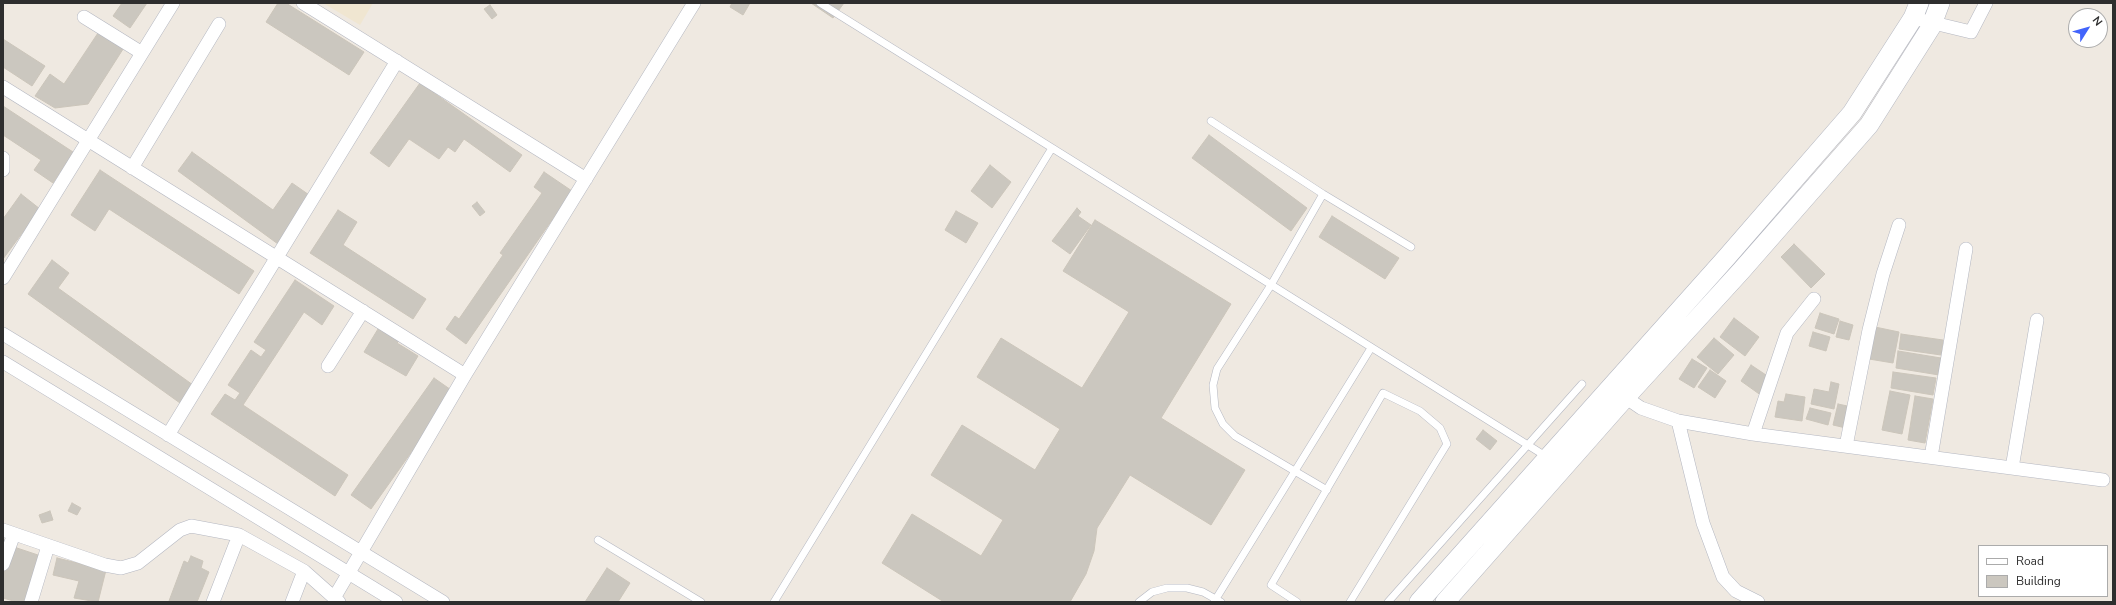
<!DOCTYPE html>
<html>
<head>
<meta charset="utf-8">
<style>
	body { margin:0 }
	#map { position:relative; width:2116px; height:605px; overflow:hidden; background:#efe9e1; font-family:"Nunito Sans",sans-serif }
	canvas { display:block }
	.frame { position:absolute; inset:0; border:4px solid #2e2e2e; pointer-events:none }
	.legend { position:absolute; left:1978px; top:545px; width:130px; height:52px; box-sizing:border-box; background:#fff; border:1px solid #ababab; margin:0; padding:5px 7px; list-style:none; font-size:12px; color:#2e2e2e }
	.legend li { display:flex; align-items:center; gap:8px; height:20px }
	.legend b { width:20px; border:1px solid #ababab }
	.north { position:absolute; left:2068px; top:8px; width:40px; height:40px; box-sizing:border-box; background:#fff; border:1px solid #ababab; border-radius:50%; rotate:53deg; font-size:11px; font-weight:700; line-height:16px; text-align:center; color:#2e2e2e }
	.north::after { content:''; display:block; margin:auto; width:14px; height:18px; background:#4264fb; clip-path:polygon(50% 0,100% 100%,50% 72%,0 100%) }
</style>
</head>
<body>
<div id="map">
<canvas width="2116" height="605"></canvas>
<div class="frame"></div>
<ul class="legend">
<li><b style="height:5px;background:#fff"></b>Road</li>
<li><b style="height:11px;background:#cbc7bf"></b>Building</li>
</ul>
<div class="north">N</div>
</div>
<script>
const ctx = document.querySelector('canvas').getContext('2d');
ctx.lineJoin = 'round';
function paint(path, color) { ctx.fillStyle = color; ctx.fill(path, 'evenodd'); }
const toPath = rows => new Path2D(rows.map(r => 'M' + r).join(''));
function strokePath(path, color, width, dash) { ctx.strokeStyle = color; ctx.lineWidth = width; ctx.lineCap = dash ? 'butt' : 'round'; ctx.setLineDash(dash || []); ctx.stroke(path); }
const education = toPath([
	[323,3,373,3,360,25]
]);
const building = toPath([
	[122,3,147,3,130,28,113,16,122,3],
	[278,3,286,3,364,52,349,75,266,22,278,3],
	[732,3,750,3,743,15,730,7,732,3],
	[811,3,844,3,833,18,811,3],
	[490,5,497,15,492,19,484,9,490,5],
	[100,30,125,46,88,104,55,108,35,96,50,74,64,84,100,30],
	[3,39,45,66,32,86,3,67,3,39],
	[420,83,522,155,510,172,464,139,455,152,448,147,439,159,409,139,389,167,370,153,420,83],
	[3,106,73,152,53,183,34,170,41,160,3,135,3,106],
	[1209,135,1307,208,1291,231,1192,158,1209,135],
	[192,152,273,210,292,183,312,197,278,244,178,171,192,152],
	[990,165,1011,182,992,208,971,191,990,165],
	[100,170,254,271,239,294,109,209,95,231,71,215,100,170],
	[544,172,572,191,466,344,446,329,455,316,459,319,503,255,500,253,542,193,534,187,544,172],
	[21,194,40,209,3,259,3,219,21,194],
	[477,202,485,212,480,216,472,206,477,202],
	[1077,208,1081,212,1078,216,1091,225,1070,254,1052,241,1077,208],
	[338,210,357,222,343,245,426,299,413,319,310,253,338,210],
	[956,211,978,223,966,243,945,230,956,211],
	[1332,216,1399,258,1385,279,1319,237,1332,216],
	[1095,220,1231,304,1161,418,1245,470,1211,525,1130,475,1097,528,1094,551,1086,574,1070,602,944,602,882,563,912,514,981,556,1003,520,931,475,962,425,1035,470,1060,429,977,377,1001,338,1082,388,1129,312,1063,271,1095,220],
	[1794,244,1825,274,1811,288,1781,257,1794,244],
	[52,260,69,273,58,288,193,385,180,403,28,294,52,260],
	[295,280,334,306,322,325,304,312,243,405,348,475,335,496,211,414,225,394,235,400,240,393,228,385,251,350,261,357,266,350,254,342,295,280],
	[1820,313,1839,319,1834,334,1815,328,1820,313],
	[1734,318,1759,337,1745,356,1720,337,1734,318],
	[1840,321,1853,325,1849,340,1836,337,1840,321],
	[1875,327,1899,332,1893,363,1869,359,1875,327],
	[378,329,399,341,397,343,418,356,406,376,364,352,378,329],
	[1813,332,1830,337,1826,351,1809,346,1813,332],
	[1901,334,1943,340,1941,355,1899,349,1901,334],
	[1714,338,1734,355,1718,374,1697,357,1714,338],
	[1898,351,1941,358,1939,375,1896,368,1898,351],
	[1692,359,1707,368,1694,388,1679,379,1692,359],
	[1751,365,1769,377,1762,396,1741,381,1751,365],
	[1710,370,1726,381,1715,398,1698,387,1710,370],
	[1893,372,1936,378,1933,395,1891,388,1893,372],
	[434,378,454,392,371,509,351,495,434,378],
	[1831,382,1839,384,1834,409,1811,404,1814,389,1829,392,1831,382],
	[1890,391,1910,395,1902,434,1882,430,1890,391],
	[1786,394,1805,397,1802,421,1775,417,1778,401,1784,402,1786,394],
	[1915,396,1933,399,1925,443,1908,440,1915,396],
	[1838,404,1852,407,1846,428,1833,425,1838,404],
	[1810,408,1831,413,1828,425,1806,419,1810,408],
	[1483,430,1497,441,1490,450,1476,439,1483,430],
	[72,503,81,508,77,515,68,511,72,503],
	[50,511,53,520,42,523,39,515,50,511],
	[11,546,41,556,26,602,17,602,3,598,3,571,11,546],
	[191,556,203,561,201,568,209,572,197,602,169,601,184,561,188,563,191,556],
	[57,558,106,570,98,602,74,598,79,581,53,575,57,558],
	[607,568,630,583,618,602,585,602,607,568]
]);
const service = toPath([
	[820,3,1547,457],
	[1211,121,1323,194,1411,247],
	[1323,194,1271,285,1217,369,1213,385,1215,408,1223,424,1235,436,1327,490],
	[598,540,701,602],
	[774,602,1052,148],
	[1139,602,1152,592,1167,588,1187,588,1203,592,1221,602],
	[1214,602,1371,348],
	[1297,602,1271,585,1383,393,1420,411,1440,428,1447,444,1350,602],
	[1388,602,1582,384]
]);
const minor = toPath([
	[303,3,586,179],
	[84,17,142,53],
	[1913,18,1971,32,1986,3],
	[3,87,465,375],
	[3,158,3,170],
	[132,168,219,24],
	[3,278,173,3],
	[3,334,443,602],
	[3,362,396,602],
	[328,366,363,311],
	[1619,393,1641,408,1678,421,1753,434,2103,480],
	[1678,421,1703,523,1723,577,1736,591,1758,602],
	[1753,434,1787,333,1814,299],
	[168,435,397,61],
	[1846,446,1869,330,1883,274,1899,225],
	[1931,457,1966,249],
	[2012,468,2037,320],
	[3,530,105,565,121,568,138,563,180,530,191,526,239,535],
	[3,564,14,534],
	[334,598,465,375,694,3],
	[31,602,48,546],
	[213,602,239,535,304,571,339,602],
	[292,602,304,571]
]);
const secondary = toPath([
	[1419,602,1726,258,1852,113,1913,18,1919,3],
	[1445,602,1625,398,1741,271,1869,125,1931,27,1940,3]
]);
paint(education, '#f0e6d1');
paint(building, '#cbc7bf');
strokePath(building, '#cbc5ba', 1);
strokePath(service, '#b4b7c1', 8);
strokePath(minor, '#b4b7c1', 14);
strokePath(secondary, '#b4b7c1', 20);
strokePath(service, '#fff', 7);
strokePath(minor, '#fff', 13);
strokePath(secondary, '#fff', 19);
</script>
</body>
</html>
